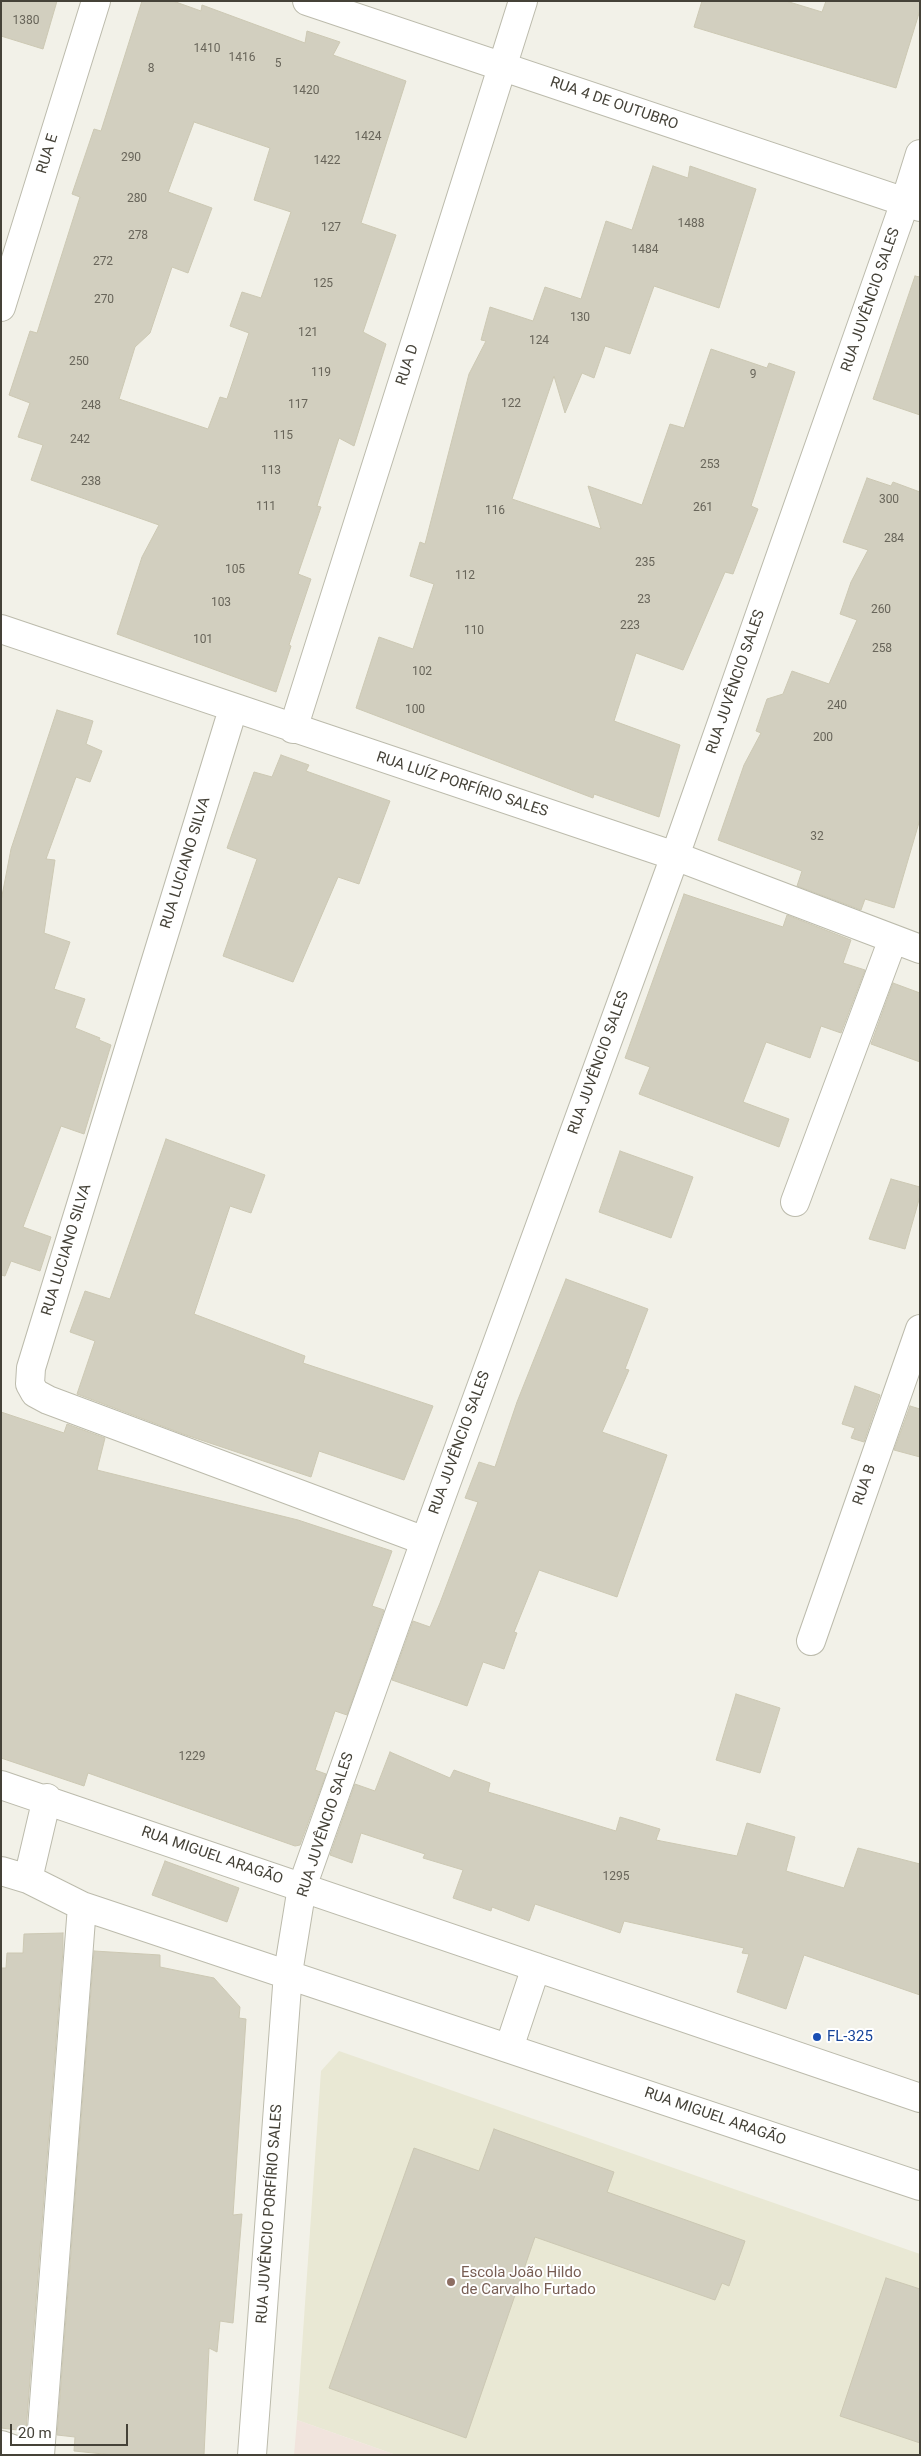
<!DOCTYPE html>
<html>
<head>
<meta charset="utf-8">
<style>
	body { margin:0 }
	#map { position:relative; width:921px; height:2456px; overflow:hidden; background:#f2f1e8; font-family:Roboto,sans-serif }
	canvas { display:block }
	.frame { position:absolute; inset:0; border:2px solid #454238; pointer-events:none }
	.scale { position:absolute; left:10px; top:2424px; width:118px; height:22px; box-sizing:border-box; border:2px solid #454238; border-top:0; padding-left:6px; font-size:15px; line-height:18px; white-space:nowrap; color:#454238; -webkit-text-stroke:4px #fff; paint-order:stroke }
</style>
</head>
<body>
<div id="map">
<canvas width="921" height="2456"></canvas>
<div class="frame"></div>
<div class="scale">20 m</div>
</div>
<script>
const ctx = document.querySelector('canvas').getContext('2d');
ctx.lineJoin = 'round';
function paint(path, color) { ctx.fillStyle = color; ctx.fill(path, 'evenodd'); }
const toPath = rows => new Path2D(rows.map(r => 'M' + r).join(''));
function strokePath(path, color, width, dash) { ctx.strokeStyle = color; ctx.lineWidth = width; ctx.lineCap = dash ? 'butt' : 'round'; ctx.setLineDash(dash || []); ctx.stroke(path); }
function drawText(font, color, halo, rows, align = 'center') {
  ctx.font = font + ' Roboto,sans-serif'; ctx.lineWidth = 4; ctx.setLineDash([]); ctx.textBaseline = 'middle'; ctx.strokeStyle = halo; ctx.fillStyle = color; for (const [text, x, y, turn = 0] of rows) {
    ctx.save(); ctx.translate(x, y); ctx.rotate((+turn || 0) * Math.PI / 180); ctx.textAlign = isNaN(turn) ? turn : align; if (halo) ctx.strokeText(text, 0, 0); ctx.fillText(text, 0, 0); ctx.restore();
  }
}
const education = toPath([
	[339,2051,920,2254,920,2455,396,2455,297,2420,321,2071]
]);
const medical = toPath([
	[297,2420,396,2455,294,2455]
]);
const building = toPath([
	[1,1,57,1,43,49,1,36,1,1],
	[142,1,173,1,201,11,202,5,305,43,307,31,340,42,333,55,406,81,361,223,396,235,363,332,386,344,354,446,339,438,317,506,321,507,298,574,311,579,289,645,291,646,276,692,117,634,142,557,159,525,31,480,43,445,18,437,30,403,9,395,30,331,37,333,80,197,72,194,94,129,101,131,142,1],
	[194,122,270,148,254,200,291,212,261,298,242,292,230,326,249,333,227,399,220,397,208,429,119,399,135,347,150,333,172,267,188,273,212,208,168,192,194,122],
	[702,1,786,1,822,12,826,1,920,1,920,10,896,88,694,27,702,1],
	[653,166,688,178,690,166,756,189,719,308,654,286,630,354,605,346,594,378,582,373,565,413,554,376,512,499,601,529,588,486,642,505,670,424,684,428,711,349,767,368,769,363,795,372,751,506,758,509,733,574,725,572,683,670,636,653,614,721,680,745,659,817,594,794,593,798,356,708,379,637,413,649,434,584,410,576,420,542,425,544,469,374,486,341,481,340,490,307,533,321,545,287,581,299,606,221,632,230,653,166],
	[915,276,920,277,920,415,873,399,915,276],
	[867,478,891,486,893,482,920,492,920,819,894,908,865,899,861,910,797,886,802,871,718,840,744,765,761,733,756,731,767,699,783,694,792,671,829,684,857,620,840,614,851,582,868,550,843,542,867,478],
	[57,710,93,721,86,744,102,751,90,782,76,777,46,859,55,860,44,933,70,942,54,989,85,999,75,1028,100,1038,99,1040,111,1045,84,1134,61,1126,23,1227,51,1237,40,1271,11,1261,5,1276,1,1275,1,901,11,849,57,710],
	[281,755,309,765,306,771,390,801,359,884,338,877,293,982,223,956,257,859,227,848,254,772,272,777,281,755],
	[684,894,783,927,787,915,851,940,843,963,865,970,841,1033,821,1026,810,1058,766,1042,743,1102,789,1119,779,1147,639,1094,650,1067,625,1058,684,894],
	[893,983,920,993,920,1062,871,1044,893,983],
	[166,1139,265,1175,251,1213,230,1206,194,1314,305,1356,303,1363,433,1406,404,1480,319,1451,311,1477,183,1434,77,1394,95,1341,70,1332,85,1291,110,1299,166,1139],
	[620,1151,693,1177,671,1238,599,1212,620,1151],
	[891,1179,920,1187,920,1196,905,1249,869,1239,891,1179],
	[566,1279,648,1309,625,1369,629,1370,602,1432,667,1455,617,1597,539,1570,514,1632,517,1633,504,1669,483,1662,467,1706,392,1680,413,1621,430,1627,440,1603,478,1502,465,1498,479,1462,495,1467,517,1402,566,1279],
	[855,1386,880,1395,864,1442,851,1438,855,1428,842,1424,855,1386],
	[910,1406,920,1409,920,1457,894,1450,910,1406],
	[1,1412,64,1433,67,1424,105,1438,97,1470,298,1520,392,1551,372,1606,384,1610,347,1715,335,1711,315,1770,326,1774,300,1845,295,1846,88,1773,84,1786,1,1758,1,1412],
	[736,1694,780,1708,760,1773,716,1760,736,1694],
	[390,1752,450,1778,454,1770,490,1783,488,1792,616,1831,620,1817,660,1829,656,1840,737,1856,747,1823,795,1837,786,1871,844,1888,858,1848,920,1864,920,1995,804,1955,786,2009,737,1992,749,1954,742,1953,744,1948,624,1921,620,1933,535,1904,529,1921,492,1907,491,1911,453,1898,463,1870,423,1858,425,1854,361,1833,352,1863,330,1855,355,1784,375,1791,390,1752],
	[165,1861,239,1888,227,1922,152,1895,165,1861],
	[63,1933,63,1950,26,2431,1,2428,1,1968,6,1968,7,1953,23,1953,24,1934,63,1933],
	[94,1951,160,1955,160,1967,214,1978,240,2007,239,2018,246,2019,233,2215,242,2214,233,2323,220,2321,217,2352,209,2348,204,2455,113,2455,74,2451,75,2437,57,2435,94,1951],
	[494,2129,614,2172,607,2192,745,2241,729,2286,722,2283,715,2300,535,2237,466,2438,329,2388,414,2148,479,2171,494,2129],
	[886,2278,920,2289,920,2443,840,2416,886,2278]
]);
const minor = toPath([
	[307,1,920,207],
	[1,307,96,1],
	[1,629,675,856,920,949],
	[233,709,31,1368,30,1384,35,1393,48,1400,425,1541],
	[293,729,523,1],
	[795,1202,893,939],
	[811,1641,920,1329],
	[1,1785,920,2098],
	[1,1871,28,1879,82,1906,920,2186],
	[28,1879,47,1798],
	[509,2048,536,1967],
	[1,2445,29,2455],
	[40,2455,82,1906],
	[252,2455,288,1973,302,1887,425,1541,675,856,905,202,920,154]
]);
const markers = [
	[817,2037,5,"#1a4fb4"],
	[451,2282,5,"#8d6e63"]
];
const numberNames = [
	["1380",26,21],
	["1410",207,49],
	["1416",242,58],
	["5",278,64],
	["8",151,69],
	["1420",306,91],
	["1424",368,137],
	["290",131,158],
	["1422",327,161],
	["280",137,199],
	["1488",691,224],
	["127",331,228],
	["278",138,236],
	["1484",645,250],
	["272",103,262],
	["125",323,284],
	["270",104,300],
	["130",580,318],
	["121",308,333],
	["124",539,341],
	["250",79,362],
	["119",321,373],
	["9",753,375],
	["122",511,404],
	["117",298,405],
	["248",91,406],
	["115",283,436],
	["242",80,440],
	["253",710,465],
	["113",271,471],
	["238",91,482],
	["300",889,500],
	["111",266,507],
	["261",703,508],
	["116",495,511],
	["284",894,539],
	["235",645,563],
	["105",235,570],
	["112",465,576],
	["23",644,600],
	["103",221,603],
	["260",881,610],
	["223",630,626],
	["110",474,631],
	["101",203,640],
	["258",882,649],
	["102",422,672],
	["240",837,706],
	["100",415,710],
	["200",823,738],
	["32",817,837],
	["1229",192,1757],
	["1295",616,1877]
];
const streetNames = [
	["RUA 4 DE OUTUBRO",614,104,19],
	["RUA E",48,154,-73],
	["RUA JUVÊNCIO SALES",871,300,-71],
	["RUA D",408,365,-72],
	["RUA JUVÊNCIO SALES",736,682,-71],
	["RUA LUÍZ PORFÍRIO SALES",462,785,18],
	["RUA LUCIANO SILVA",186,863,-73],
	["RUA JUVÊNCIO SALES",599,1063,-70],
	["RUA LUCIANO SILVA",67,1250,-73],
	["RUA JUVÊNCIO SALES",460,1443,-70],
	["RUA B",865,1485,-71],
	["RUA JUVÊNCIO SALES",326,1825,-72],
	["RUA MIGUEL ARAGÃO",212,1856,19],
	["RUA MIGUEL ARAGÃO",715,2117,19],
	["RUA JUVÊNCIO PORFÍRIO SALES",270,2214,-86]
];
const transitNames = [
	["FL-325",827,2037]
];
const educationNames = [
	["Escola João Hildo",461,2273],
	["de Carvalho Furtado",461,2290]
];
paint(education, '#e9e8d4');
paint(medical, '#f1e4dd');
paint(building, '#d2cfbf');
strokePath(building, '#ccc8b3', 1);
strokePath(minor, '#bcbbac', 30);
strokePath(minor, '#fff', 28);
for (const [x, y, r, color] of markers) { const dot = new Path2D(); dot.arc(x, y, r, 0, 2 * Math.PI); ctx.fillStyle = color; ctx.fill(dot); strokePath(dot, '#fff', 2); }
drawText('12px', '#68655a', null, numberNames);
drawText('15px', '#454238', '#fff', streetNames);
drawText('15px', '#164399', '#fff', transitNames, 'left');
drawText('15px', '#785e54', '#fff', educationNames, 'left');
</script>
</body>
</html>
